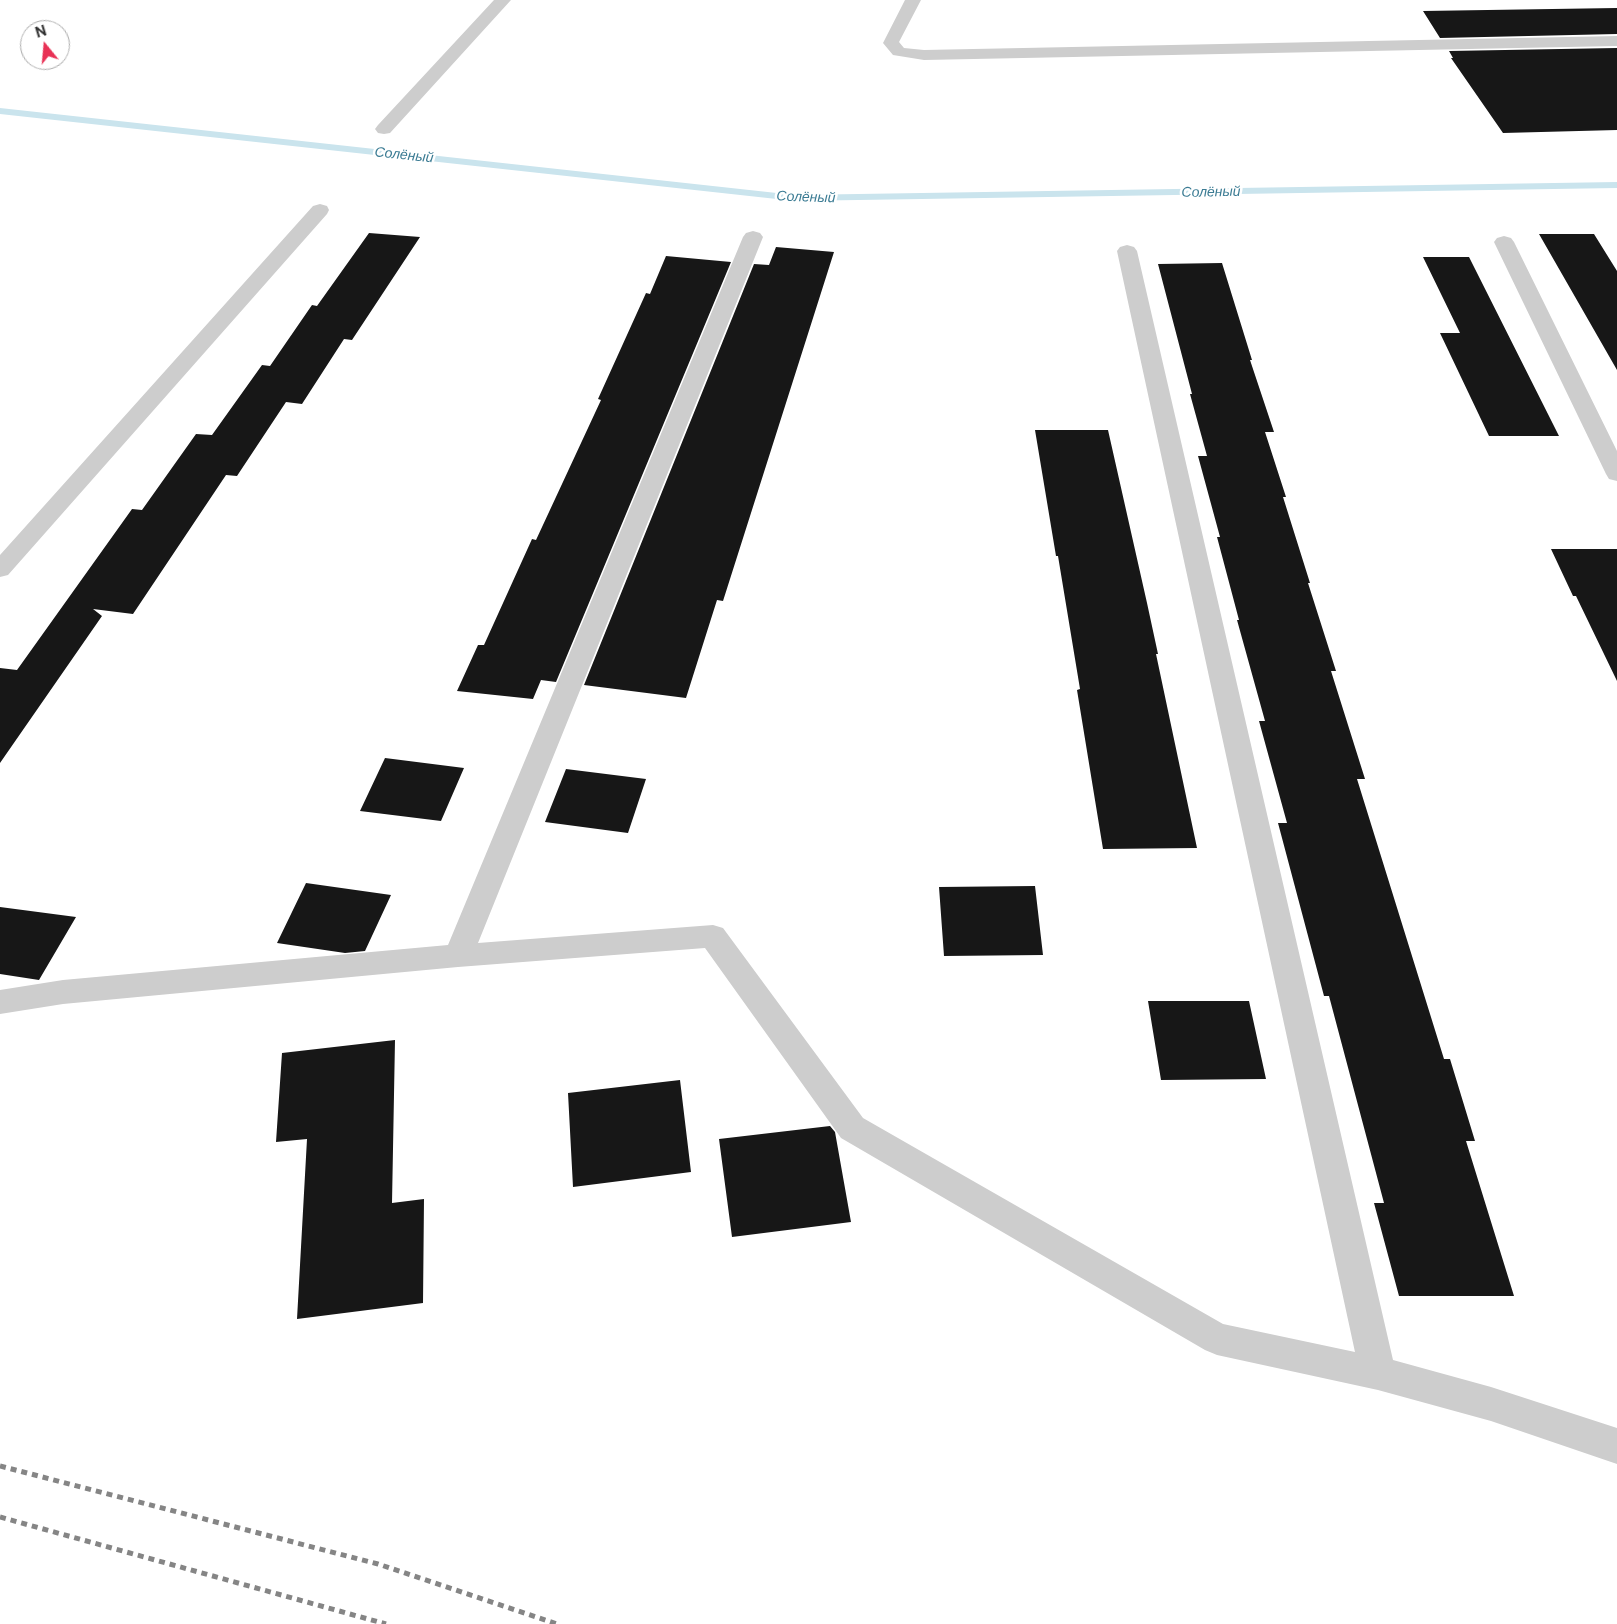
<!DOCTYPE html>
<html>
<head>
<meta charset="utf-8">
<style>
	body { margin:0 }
	#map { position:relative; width:1617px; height:1624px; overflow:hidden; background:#fff; font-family:"Public Sans",sans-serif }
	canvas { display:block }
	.north { position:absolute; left:20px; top:20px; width:50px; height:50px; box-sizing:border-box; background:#fff; border:1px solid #acacac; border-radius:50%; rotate:343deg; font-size:14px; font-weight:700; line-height:20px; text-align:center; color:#303030 }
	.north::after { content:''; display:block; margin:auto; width:18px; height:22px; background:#e83155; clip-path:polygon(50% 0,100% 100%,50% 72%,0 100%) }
</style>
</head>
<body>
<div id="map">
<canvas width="1617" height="1624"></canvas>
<div class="north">N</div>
</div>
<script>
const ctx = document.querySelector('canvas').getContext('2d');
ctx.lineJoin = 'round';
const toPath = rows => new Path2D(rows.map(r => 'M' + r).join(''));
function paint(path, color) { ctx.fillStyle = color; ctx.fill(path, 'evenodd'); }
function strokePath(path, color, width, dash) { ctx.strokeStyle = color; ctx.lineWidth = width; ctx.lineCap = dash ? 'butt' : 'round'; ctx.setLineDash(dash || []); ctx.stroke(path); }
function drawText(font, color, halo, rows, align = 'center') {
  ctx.font = font + ' "Public Sans",sans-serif'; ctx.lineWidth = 5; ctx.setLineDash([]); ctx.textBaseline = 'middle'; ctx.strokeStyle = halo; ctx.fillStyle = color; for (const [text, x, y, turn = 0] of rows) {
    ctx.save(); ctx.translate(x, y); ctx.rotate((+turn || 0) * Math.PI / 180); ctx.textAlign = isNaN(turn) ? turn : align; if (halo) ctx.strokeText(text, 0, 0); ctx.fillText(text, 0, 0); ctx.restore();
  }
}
const stream = toPath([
	[0,108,795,195,1617,182,1617,188,795,201,0,114,0,108]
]);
const building = toPath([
	[1617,8,1617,34,1440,38,1423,11],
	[1617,48,1617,130,1503,133,1451,58,1453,58,1449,51],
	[369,233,420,237,352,340,344,339,302,404,286,402,237,476,226,475,133,614,93,609,102,616,0,763,0,668,17,670,132,509,142,510,196,434,212,435,262,365,270,366,312,305,317,306],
	[1539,234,1594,234,1617,271,1617,370],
	[776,247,834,252,723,601,717,600,686,698,584,685,754,264,769,265],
	[666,256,731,262,556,682,541,680,533,699,457,691,478,645,484,645,532,539,536,540,601,400,598,399,646,293,650,294],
	[1423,257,1469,257,1559,436,1489,436,1440,333,1460,333],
	[1222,263,1252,360,1250,360,1274,432,1265,432,1286,497,1283,497,1310,583,1308,583,1336,671,1331,671,1365,779,1357,779,1444,1059,1450,1059,1475,1141,1466,1141,1514,1296,1399,1296,1374,1203,1384,1203,1329,996,1324,996,1278,823,1287,823,1259,721,1265,721,1237,620,1239,620,1217,537,1220,537,1198,456,1207,456,1190,394,1192,394,1158,264],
	[1035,430,1108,430,1147,603,1158,654,1156,654,1197,848,1103,849,1077,690,1080,689,1058,556,1056,556],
	[1551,549,1617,549,1617,681,1576,596,1573,596],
	[385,758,464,768,441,821,360,811],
	[566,769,646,779,628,833,545,822],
	[306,883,391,895,365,951,345,953,277,943],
	[1035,886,1043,955,944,956,939,887],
	[0,907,76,917,39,980,0,974],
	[1148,1001,1249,1001,1266,1079,1161,1080],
	[395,1040,392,1203,424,1199,423,1303,297,1319,307,1139,276,1142,282,1053],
	[680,1080,691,1172,573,1187,568,1093],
	[830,1126,835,1132,851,1222,732,1237,719,1139]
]);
const street = toPath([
	[494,0,511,0,390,133,384,134,378,133,375,129,378,125,494,0],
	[905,0,921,0,899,42,904,48,924,50,1617,36,1617,46,924,60,893,55,883,43,905,0],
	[320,204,327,206,329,210,327,214,8,575,0,577,0,555,313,206,320,204],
	[753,231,760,233,763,237,478,943,713,925,723,928,863,1118,1223,1324,1355,1352,1117,251,1120,247,1127,245,1134,247,1137,251,1393,1360,1491,1387,1617,1428,1617,1464,1491,1421,1378,1390,1217,1355,1205,1350,841,1138,705,948,458,967,63,1004,0,1014,0,990,63,980,448,945,743,237,746,233,753,231],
	[1504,236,1511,238,1514,242,1617,451,1617,481,1609,479,1606,474,1494,242,1497,238,1504,236]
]);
const rail = toPath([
	[0,1466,378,1564,557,1624],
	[0,1517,386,1624]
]);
const farWaternames = [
	["Солёный",404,155,6],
	["Солёный",1211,192,-1],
	["Солёный",806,197,2]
];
paint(stream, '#cae4ed');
paint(building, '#171717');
paint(street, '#cdcdcd');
strokePath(rail, '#858585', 5, [6, 5]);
drawText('italic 14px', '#3c7c94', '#fff', farWaternames);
</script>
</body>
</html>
